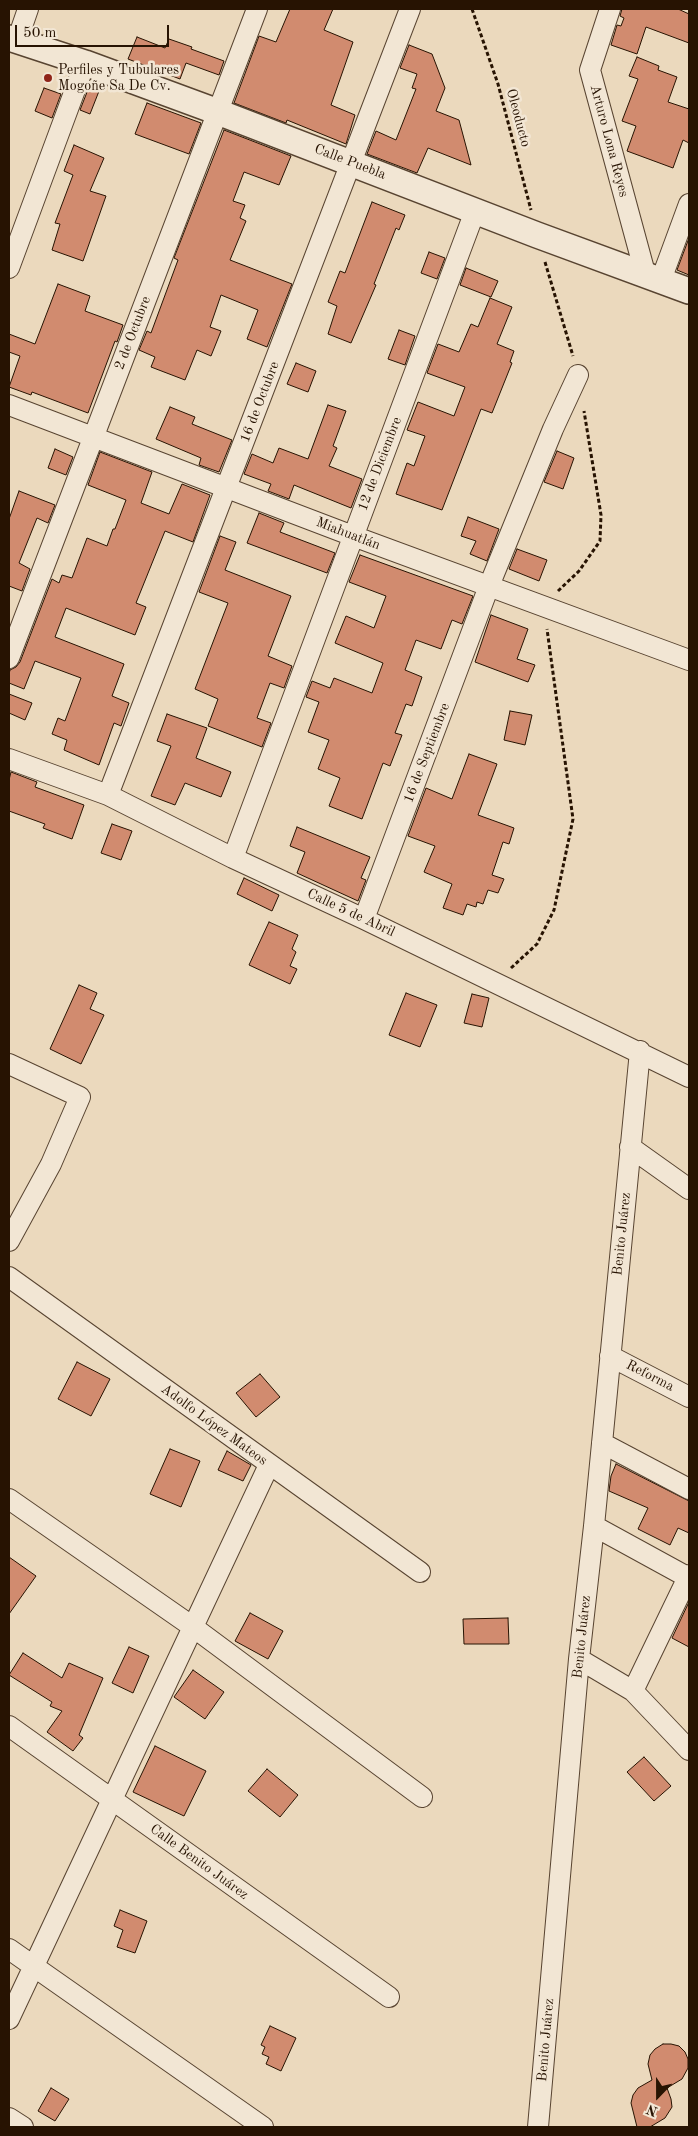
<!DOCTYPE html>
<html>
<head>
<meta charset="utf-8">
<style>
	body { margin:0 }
	#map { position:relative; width:698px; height:2136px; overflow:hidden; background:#ebd9bd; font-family:"Old Standard TT",serif }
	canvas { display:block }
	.frame { position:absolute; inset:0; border:10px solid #271302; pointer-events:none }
	.north { position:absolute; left:633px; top:2071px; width:50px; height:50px; -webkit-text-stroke:4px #f2e6d4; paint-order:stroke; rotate:202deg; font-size:14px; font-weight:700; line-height:20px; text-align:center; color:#271302 }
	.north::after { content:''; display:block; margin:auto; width:18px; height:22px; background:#271302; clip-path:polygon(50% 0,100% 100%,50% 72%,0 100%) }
	.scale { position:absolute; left:15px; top:25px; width:154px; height:22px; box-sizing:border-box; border:2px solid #271302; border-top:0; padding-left:6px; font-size:15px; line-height:18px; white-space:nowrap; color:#271302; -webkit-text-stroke:4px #f2e6d4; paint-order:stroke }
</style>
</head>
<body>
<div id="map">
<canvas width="698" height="2136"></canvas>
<div class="frame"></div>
<div class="north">N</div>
<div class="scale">50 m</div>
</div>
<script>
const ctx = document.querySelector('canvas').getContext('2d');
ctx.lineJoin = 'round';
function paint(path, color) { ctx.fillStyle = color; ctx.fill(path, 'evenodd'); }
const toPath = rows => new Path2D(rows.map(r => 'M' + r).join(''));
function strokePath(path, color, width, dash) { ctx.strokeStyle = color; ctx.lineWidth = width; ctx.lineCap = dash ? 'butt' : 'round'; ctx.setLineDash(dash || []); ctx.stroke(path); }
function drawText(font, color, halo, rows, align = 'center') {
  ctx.font = font + ' "Old Standard TT",serif'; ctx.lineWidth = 5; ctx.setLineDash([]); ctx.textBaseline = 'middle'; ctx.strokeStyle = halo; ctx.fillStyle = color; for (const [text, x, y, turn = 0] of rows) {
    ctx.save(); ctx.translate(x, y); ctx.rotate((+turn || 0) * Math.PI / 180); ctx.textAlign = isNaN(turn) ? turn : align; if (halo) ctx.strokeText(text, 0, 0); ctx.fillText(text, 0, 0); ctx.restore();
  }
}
const building = toPath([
	[290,9,333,9,324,30,353,42,331,105,355,115,346,144,287,120,286,123,234,103,259,36,276,42,290,9],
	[622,9,678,9,689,14,689,43,646,27,637,54,611,45,617,25,621,26,624,18,620,16,622,9],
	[137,37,165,48,169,39,192,47,191,49,224,61,219,75,186,63,180,79,128,59,137,37],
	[409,45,432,54,445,88,436,111,459,120,471,165,428,148,417,173,367,154,376,131,396,140,416,89,412,88,417,74,400,68,409,45],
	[637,57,659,66,658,70,677,77,668,102,689,109,689,143,683,140,673,168,627,151,636,126,622,121,638,79,629,76,637,57],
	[91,82,101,86,90,114,80,110,91,82],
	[44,88,61,94,52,118,35,111,44,88],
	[147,103,201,123,189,154,135,134,147,103],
	[224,130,291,156,279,185,244,172,233,201,245,205,240,218,246,221,230,260,292,284,267,347,247,339,258,310,221,295,210,327,221,331,211,356,197,350,185,380,151,367,155,357,139,350,147,331,151,333,178,260,174,258,224,130],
	[74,145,104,158,90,191,106,196,83,261,52,250,60,224,55,223,73,175,64,171,74,145],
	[372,202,405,215,399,230,396,228,374,284,376,285,351,343,328,334,337,306,328,302,340,271,345,273,372,202],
	[689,238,689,275,677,270,689,238],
	[429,252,445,258,437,279,421,273,429,252],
	[466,268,498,281,491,297,460,285,466,268],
	[58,284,90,296,85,311,123,325,117,342,115,341,88,413,32,392,31,395,9,387,20,356,9,352,9,334,35,344,58,284],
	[490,298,512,307,497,344,514,351,510,362,512,363,492,413,481,409,442,510,396,494,407,463,414,466,425,436,407,430,418,402,454,416,465,387,427,373,438,344,459,352,471,324,478,327,490,298],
	[399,330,415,336,405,365,388,359,399,330],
	[296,363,316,371,308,392,287,384,296,363],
	[328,405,346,411,333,446,337,448,329,466,362,479,351,508,294,485,289,499,268,491,271,484,244,474,252,454,273,463,279,448,308,459,328,405],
	[170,407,195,417,192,424,232,440,219,472,199,465,201,458,156,439,170,407],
	[55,449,73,457,66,475,48,468,55,449],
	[557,451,574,458,563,489,544,482,557,451],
	[100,452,152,472,141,503,169,514,182,484,210,495,193,542,165,531,136,603,146,607,135,635,66,608,55,637,124,664,112,696,129,703,121,726,114,723,99,765,64,750,67,740,52,734,58,718,65,721,81,678,35,661,24,689,9,683,9,674,10,670,16,667,20,662,52,579,59,583,62,575,72,578,87,538,107,546,113,529,115,529,126,500,88,485,100,452],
	[19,491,55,505,48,523,37,518,19,563,30,569,22,591,9,586,9,519,19,491],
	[259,513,284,523,280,532,335,553,327,573,247,543,259,513],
	[468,517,499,529,487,561,470,554,476,541,461,536,468,517],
	[220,536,236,542,225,570,291,596,268,656,292,666,284,688,270,683,257,718,271,723,262,747,208,726,218,699,195,689,228,603,199,592,220,536],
	[517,549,547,560,539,581,509,569,517,549],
	[360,555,473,596,462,624,452,620,441,649,416,640,405,670,422,677,412,706,406,704,395,733,402,735,390,766,383,763,362,819,329,806,340,778,318,769,329,740,308,732,319,702,306,697,312,681,330,688,334,678,372,693,383,663,335,643,346,616,374,628,386,596,349,582,360,555],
	[491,615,528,629,517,659,535,665,528,682,475,662,491,615],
	[9,694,32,703,25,720,9,713,9,694],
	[510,711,532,715,525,745,504,740,510,711],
	[167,714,207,728,196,758,231,772,221,797,185,783,175,805,151,796,171,746,157,741,167,714],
	[469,754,497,764,478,815,514,828,509,844,503,842,492,875,504,879,498,893,488,890,483,904,477,902,476,907,467,904,463,915,443,908,452,884,424,872,435,846,408,836,426,788,452,799,469,754],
	[11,772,37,782,35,787,84,805,72,839,43,828,45,824,9,811,9,780,11,772],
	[112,824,132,831,121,860,101,853,112,824],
	[297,827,370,857,361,878,366,880,358,901,297,873,305,852,290,846,297,827],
	[244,878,279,895,272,911,237,894,244,878],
	[269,922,298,935,292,949,296,952,290,966,297,969,290,984,249,965,269,922],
	[79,985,97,993,90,1009,104,1015,81,1064,50,1049,79,985],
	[406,993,437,1005,420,1047,389,1035,406,993],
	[472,994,489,998,482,1027,464,1023,472,994],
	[77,1362,110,1379,91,1416,58,1399,77,1362],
	[260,1374,280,1397,256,1417,236,1393,260,1374],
	[170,1449,200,1461,181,1507,150,1494,170,1449],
	[227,1451,251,1465,243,1481,218,1470,227,1451],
	[616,1464,689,1501,689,1533,678,1528,670,1545,638,1529,648,1508,609,1491,611,1476,616,1464],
	[9,1557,36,1576,9,1614,9,1557],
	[689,1602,689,1647,672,1638,689,1602],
	[250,1613,283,1631,268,1659,235,1641,250,1613],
	[508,1618,509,1644,464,1644,463,1619,508,1618],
	[129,1647,149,1656,133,1693,112,1683,129,1647],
	[23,1653,62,1678,69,1663,103,1678,79,1735,83,1738,73,1751,47,1732,62,1711,50,1706,52,1702,9,1675,23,1653],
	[193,1670,224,1692,205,1719,174,1697,193,1670],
	[155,1746,206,1771,184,1816,133,1792,155,1746],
	[644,1757,671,1786,654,1801,627,1772,644,1757],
	[267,1769,298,1795,280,1817,248,1791,267,1769],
	[120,1910,147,1921,135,1953,117,1947,123,1930,114,1926,120,1910],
	[270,2026,296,2038,281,2071,266,2064,269,2057,262,2054,265,2047,261,2045,270,2026],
	[663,2044,671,2044,679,2046,685,2052,688,2059,688,2068,682,2079,667,2088,671,2099,672,2107,665,2118,650,2127,637,2127,631,2103,633,2095,638,2088,652,2080,648,2064,650,2055,655,2049,663,2044],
	[51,2088,69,2099,55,2121,38,2111,51,2088]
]);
const path = toPath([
	[472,9,498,84,531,210],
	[545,262,573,356],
	[558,591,579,571,600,541,601,515,584,411],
	[511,968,537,944,554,910,573,819,547,629]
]);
const minor = toPath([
	[610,9,590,70,645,273],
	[17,41,28,9],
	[9,268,85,63],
	[661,280,689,204],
	[9,405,353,536,689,660],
	[9,658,257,9],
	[9,759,108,795,233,858,364,919,689,1077],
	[108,795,410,9],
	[233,858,475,211],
	[364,919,489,586,553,429,578,375],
	[9,1064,80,1097,51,1164,9,1241],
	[630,1147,689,1189],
	[9,1277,420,1572],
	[610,1356,689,1397],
	[602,1443,689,1489],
	[9,1499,193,1627,422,1797],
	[594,1526,689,1578],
	[579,1659,633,1691,689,1750],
	[633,1691,689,1575],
	[9,1726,389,1997],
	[9,1949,263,2127],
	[9,2019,269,1465],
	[9,2118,23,2127],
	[538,2127,579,1659,594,1526,640,1051]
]);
const tertiary = toPath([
	[9,38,85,63,218,112,537,235,689,291]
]);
const markers = [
	[48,78,5,"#8f2418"]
];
const poiNames = [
	["Perfiles y Tubulares",58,70],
	["Mogoñe Sa De Cv.",58,86]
];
const streetNames = [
	["Oleoducto",518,118,75],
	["Arturo Lona Reyes",609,141,75],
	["Calle Puebla",350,162,21],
	["2 de Octubre",133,333,-69],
	["16 de Octubre",260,402,-69],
	["12 de Diciembre",380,464,-69],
	["Miahuatlán",348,534,21],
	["16 de Septiembre",427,753,-69],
	["Calle 5 de Abril",351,913,25],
	["Benito Juárez",622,1234,-84],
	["Reforma",650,1376,27],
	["Adolfo López Mateos",214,1425,36],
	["Benito Juárez",582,1637,-84],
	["Calle Benito Juárez",199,1862,36],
	["Benito Juárez",546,2040,-85]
];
paint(building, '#d18b6f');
strokePath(building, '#271302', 1);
strokePath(minor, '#584431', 22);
strokePath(tertiary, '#584431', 28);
strokePath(path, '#271302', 3, [4, 2.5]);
strokePath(minor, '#f2e6d4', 20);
strokePath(tertiary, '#f2e6d4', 25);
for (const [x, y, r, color] of markers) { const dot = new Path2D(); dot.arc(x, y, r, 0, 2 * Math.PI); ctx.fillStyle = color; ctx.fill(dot); strokePath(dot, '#f2e6d4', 2); }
drawText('14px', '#271302', '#f2e6d4', poiNames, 'left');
drawText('14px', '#271302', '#f2e6d4', streetNames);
</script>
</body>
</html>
